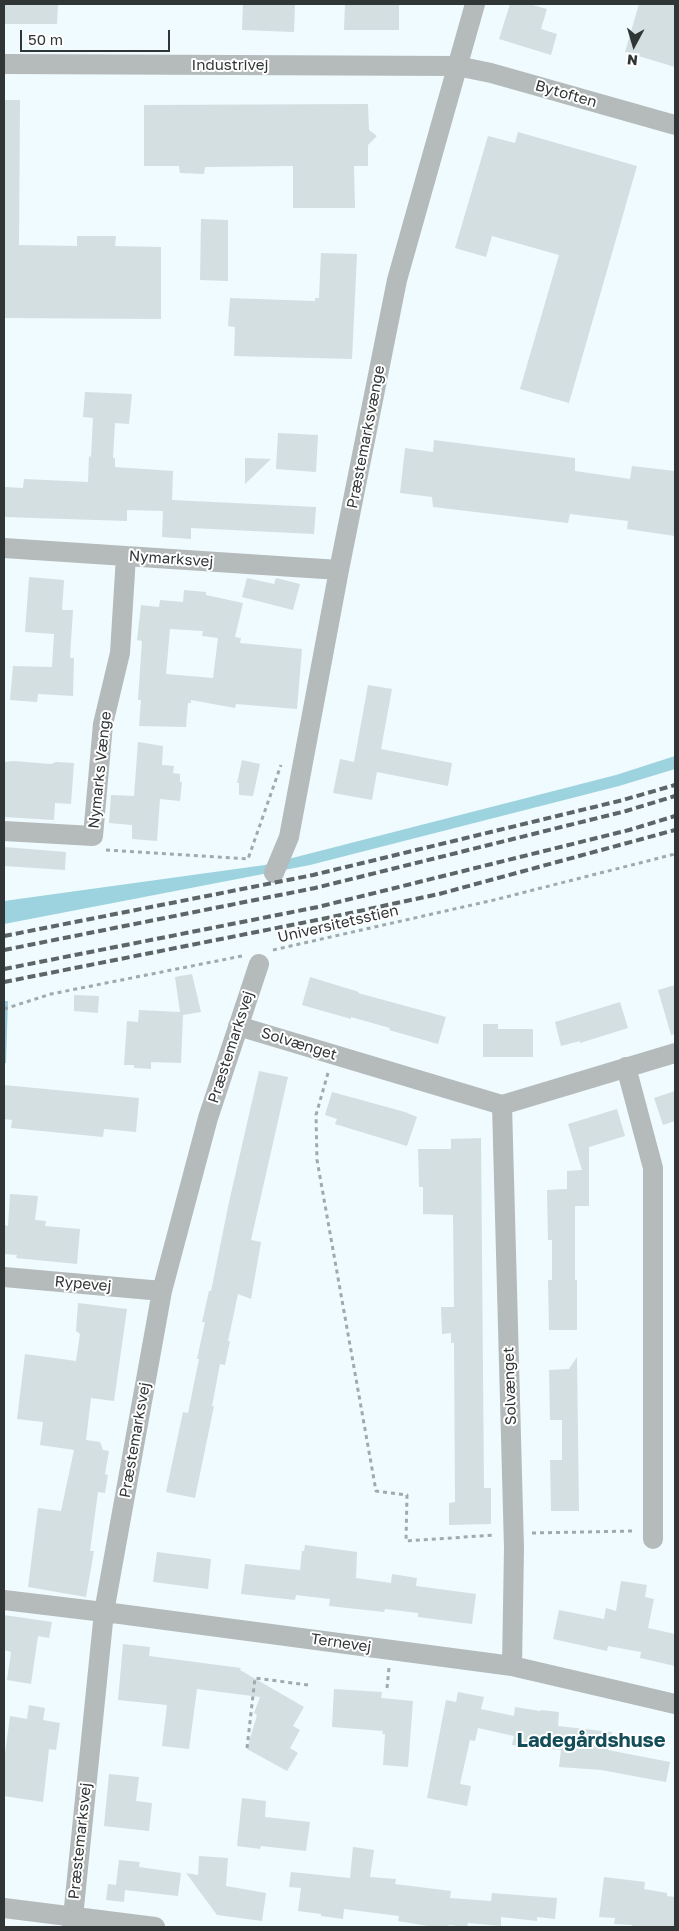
<!DOCTYPE html>
<html>
<head>
<meta charset="utf-8">
<style>
	body { margin:0 }
	#map { position:relative; width:679px; height:1931px; overflow:hidden; background:#effbfe; font-family:"Golos Text",sans-serif }
	canvas { display:block }
	.frame { position:absolute; inset:0; border:5px solid #303536; pointer-events:none }
	.north { position:absolute; left:609px; top:20px; width:50px; height:50px; -webkit-text-stroke:4px #fff; paint-order:stroke; rotate:186deg; font-size:14px; font-weight:700; line-height:20px; text-align:center; color:#303536 }
	.north::after { content:''; display:block; margin:auto; width:18px; height:22px; background:#303536; clip-path:polygon(50% 0,100% 100%,50% 72%,0 100%) }
	.scale { position:absolute; left:20px; top:30px; width:150px; height:22px; box-sizing:border-box; border:2px solid #303536; border-top:0; padding-left:6px; font-size:15px; line-height:18px; white-space:nowrap; color:#303536; -webkit-text-stroke:4px #fff; paint-order:stroke }
</style>
</head>
<body>
<div id="map">
<canvas width="679" height="1931"></canvas>
<div class="frame"></div>
<div class="north">N</div>
<div class="scale">50 m</div>
</div>
<script>
const ctx = document.querySelector('canvas').getContext('2d');
ctx.lineJoin = 'round';
function paint(path, color) { ctx.fillStyle = color; ctx.fill(path, 'evenodd'); }
const toPath = rows => new Path2D(rows.map(r => 'M' + r).join(''));
function strokePath(path, color, width, dash) { ctx.strokeStyle = color; ctx.lineWidth = width; ctx.lineCap = dash ? 'butt' : 'round'; ctx.setLineDash(dash || []); ctx.stroke(path); }
function drawText(font, color, halo, rows, align = 'center') {
  ctx.font = font + ' "Golos Text",sans-serif'; ctx.lineWidth = 4; ctx.setLineDash([]); ctx.textBaseline = 'middle'; ctx.strokeStyle = halo; ctx.fillStyle = color; for (const [text, x, y, turn = 0] of rows) {
    ctx.save(); ctx.translate(x, y); ctx.rotate((+turn || 0) * Math.PI / 180); ctx.textAlign = isNaN(turn) ? turn : align; if (halo) ctx.strokeText(text, 0, 0); ctx.fillText(text, 0, 0); ctx.restore();
  }
}
const green = toPath([
	[675,756,675,769,619,786,310,865,4,924,4,901,265,865,616,775],
	[4,1001,8,1001,6,1063,4,1063]
]);
const building = toPath([
	[4,4,58,4,57,24,4,24],
	[243,4,295,4,294,32,242,30],
	[345,4,399,4,399,30,344,30],
	[510,4,529,4,547,9,541,29,557,34,551,55,499,39],
	[639,4,675,4,675,67,625,52],
	[4,100,20,100,19,245,77,246,77,236,116,236,115,246,161,247,161,319,4,318],
	[368,104,369,130,377,136,368,145,368,166,354,166,355,208,293,208,293,166,205,167,204,174,180,173,179,166,144,166,144,105],
	[518,132,637,166,569,403,520,389,559,255,492,236,486,257,455,248,488,136,515,143],
	[201,219,228,220,228,281,200,280],
	[321,253,357,254,352,359,234,356,235,327,228,326,230,298,315,301,315,298,319,298],
	[85,392,132,394,129,424,115,423,113,458,115,458,115,467,173,471,172,500,316,507,314,534,191,528,191,539,162,537,163,511,127,510,127,521,4,517,4,487,23,488,24,479,88,482,89,456,91,457,93,418,83,417],
	[278,433,318,435,316,472,276,469],
	[434,440,575,458,575,471,630,479,632,466,675,471,675,536,627,529,628,521,570,514,568,523,433,507,432,497,400,493,405,448,433,452],
	[245,458,271,459,245,484],
	[29,577,64,580,62,610,73,610,70,658,74,658,73,696,38,694,37,702,10,700,13,666,52,667,54,634,25,632],
	[247,578,274,584,276,578,300,584,293,610,242,597],
	[184,590,206,592,206,595,243,603,235,637,241,638,240,643,302,649,297,709,236,704,235,708,191,700,191,703,188,703,186,727,139,726,141,700,138,700,142,641,137,640,141,605,159,607,160,600,183,602],
	[170,629,203,631,202,636,218,638,213,678,166,674],
	[368,685,392,689,381,749,452,763,448,786,377,772,372,800,333,793,340,759,354,762],
	[138,742,163,746,162,765,174,766,173,773,180,774,180,782,182,782,180,801,160,799,157,841,132,839,132,825,109,823,111,795,134,796],
	[242,760,260,764,253,796,239,795,239,783,237,783],
	[13,761,51,764,56,762,74,763,71,804,55,803,54,820,4,817,4,762],
	[4,847,66,852,65,870,4,866],
	[192,974,201,1012,183,1015,181,1063,151,1062,151,1069,134,1068,134,1065,124,1065,127,1021,138,1022,139,1010,180,1012,175,977],
	[310,977,359,992,358,993,446,1017,438,1044,389,1030,390,1028,351,1017,351,1019,302,1005],
	[675,985,675,1034,671,1035,658,990],
	[74,995,99,996,98,1013,74,1011],
	[620,1002,628,1028,580,1043,580,1041,561,1046,555,1022],
	[483,1024,498,1024,498,1029,533,1029,533,1057,483,1057],
	[259,1071,288,1077,251,1240,261,1242,251,1299,238,1294,228,1341,230,1341,225,1365,220,1364,212,1406,214,1406,195,1498,166,1492,183,1412,188,1413,199,1359,197,1359,205,1322,202,1322,209,1291,211,1291,229,1202],
	[4,1085,139,1098,136,1132,104,1129,103,1137,11,1128,12,1120,4,1119],
	[675,1091,675,1121,663,1125,654,1098],
	[332,1092,405,1112,417,1117,407,1146,335,1124,337,1119,325,1115],
	[617,1109,625,1136,589,1147,589,1206,575,1206,575,1280,577,1280,577,1330,549,1330,548,1280,552,1280,552,1240,548,1240,547,1190,567,1189,567,1171,582,1170,568,1124],
	[481,1138,484,1488,491,1488,491,1524,449,1525,449,1503,455,1502,454,1343,451,1343,451,1333,442,1334,441,1307,454,1307,453,1215,423,1214,423,1187,419,1187,418,1149,451,1149,451,1139],
	[10,1194,38,1196,35,1220,46,1221,45,1226,80,1229,77,1264,16,1258,17,1255,4,1254,4,1225,8,1226],
	[78,1303,127,1309,114,1401,91,1398,86,1440,100,1442,103,1450,109,1451,105,1474,108,1475,105,1493,98,1492,90,1551,94,1551,86,1597,28,1587,38,1508,61,1511,74,1450,40,1445,43,1422,17,1419,25,1354,76,1361,80,1334,76,1331],
	[577,1357,579,1511,551,1511,550,1460,562,1460,562,1420,550,1420,549,1370,569,1369],
	[305,1545,357,1552,356,1578,391,1583,392,1574,417,1578,416,1586,476,1594,472,1624,418,1617,418,1613,385,1609,384,1612,329,1606,330,1599,296,1595,295,1600,241,1594,245,1564,300,1570,302,1551,304,1551],
	[157,1552,211,1559,208,1589,153,1582],
	[621,1581,647,1585,645,1597,654,1599,648,1628,675,1634,675,1666,640,1658,641,1652,608,1646,607,1651,553,1639,559,1610,604,1619,606,1608,616,1611],
	[4,1615,52,1622,49,1638,38,1636,31,1684,7,1680,11,1652,4,1650],
	[123,1644,150,1647,149,1656,241,1668,240,1670,304,1707,293,1726,300,1730,290,1748,298,1753,287,1771,247,1749,257,1715,254,1713,260,1697,197,1689,189,1749,162,1746,167,1705,118,1700],
	[334,1689,382,1692,381,1698,413,1701,408,1767,383,1765,385,1734,382,1734,383,1731,332,1727],
	[458,1692,484,1697,481,1709,514,1716,515,1707,540,1711,541,1710,559,1712,558,1726,612,1732,608,1750,670,1762,666,1782,601,1770,559,1767,561,1750,512,1745,514,1736,478,1728,475,1741,470,1740,460,1784,471,1786,467,1806,427,1798,446,1700,456,1702],
	[29,1705,45,1708,43,1720,60,1723,56,1750,49,1749,43,1802,4,1796,4,1761,10,1716,27,1719],
	[109,1774,139,1777,136,1801,152,1803,149,1831,104,1826],
	[242,1798,266,1801,265,1817,310,1822,306,1851,261,1846,260,1849,237,1846],
	[353,1847,374,1850,370,1877,396,1879,395,1884,451,1891,450,1898,491,1901,492,1893,557,1898,555,1919,537,1917,537,1921,501,1917,501,1926,468,1923,467,1927,449,1925,448,1927,434,1927,398,1921,399,1916,344,1909,343,1919,321,1916,321,1914,298,1911,301,1888,289,1887,291,1872,350,1878],
	[199,1856,228,1858,226,1886,266,1893,262,1921,217,1915,186,1873,198,1875],
	[119,1860,140,1862,139,1867,181,1873,178,1896,125,1890,124,1902,106,1900,108,1884,116,1885],
	[604,1877,645,1882,644,1889,667,1893,667,1896,675,1897,675,1927,632,1927,632,1925,614,1924,615,1918,599,1917]
]);
const path = toPath([
	[106,850,248,859,281,765],
	[273,950,494,900,675,854],
	[4,1009,51,994,242,956],
	[328,1073,316,1115,317,1160,376,1491,407,1495,406,1541,495,1535],
	[532,1533,633,1531],
	[387,1688,389,1668],
	[247,1748,255,1678,308,1685]
]);
const minor = toPath([
	[4,64,457,66,491,73,675,125],
	[4,548,339,570],
	[4,831,93,836,103,724,120,653,126,556],
	[274,873,289,837,339,570,397,280,475,4],
	[238,1026,502,1105,675,1053],
	[626,1067,653,1168,653,1539],
	[502,1105,514,1548,512,1666],
	[4,1277,162,1291],
	[4,1600,120,1614,512,1666,675,1704],
	[4,1908,155,1927],
	[72,1927,104,1612,162,1291,208,1118,259,964]
]);
const rail = toPath([
	[4,936,313,875,623,800,675,785],
	[4,950,315,888,626,811,675,796],
	[4,969,318,907,629,830,675,816],
	[4,982,322,919,439,894,675,830]
]);
const streetNames = [
	["Industrivej",230,65],
	["Bytoften",566,94,16],
	["Præstemarksvænge",366,437,-79],
	["Nymarksvej",171,559,4],
	["Nymarks Vænge",100,770,-84],
	["Universitetsstien",338,924,-13],
	["Solvænget",299,1044,17],
	["Præstemarksvej",231,1047,-72],
	["Rypevej",83,1284,5],
	["Solvænget",510,1386,-92],
	["Præstemarksvej",135,1440,-80],
	["Ternevej",341,1643,8],
	["Præstemarksvej",80,1841,-84]
];
const districtNames = [
	["Ladegårdshuse",591,1741]
];
paint(green, '#9dd3de');
paint(building, '#d3dfe1');
strokePath(path, '#a0aaac', 3, [4, 4]);
strokePath(minor, '#b5babb', 20);
strokePath(rail, '#5e6566', 4, [8, 4]);
drawText('15px', '#303536', '#fff', streetNames);
drawText('bold 20px', '#134e58', '#fff', districtNames);
</script>
</body>
</html>
